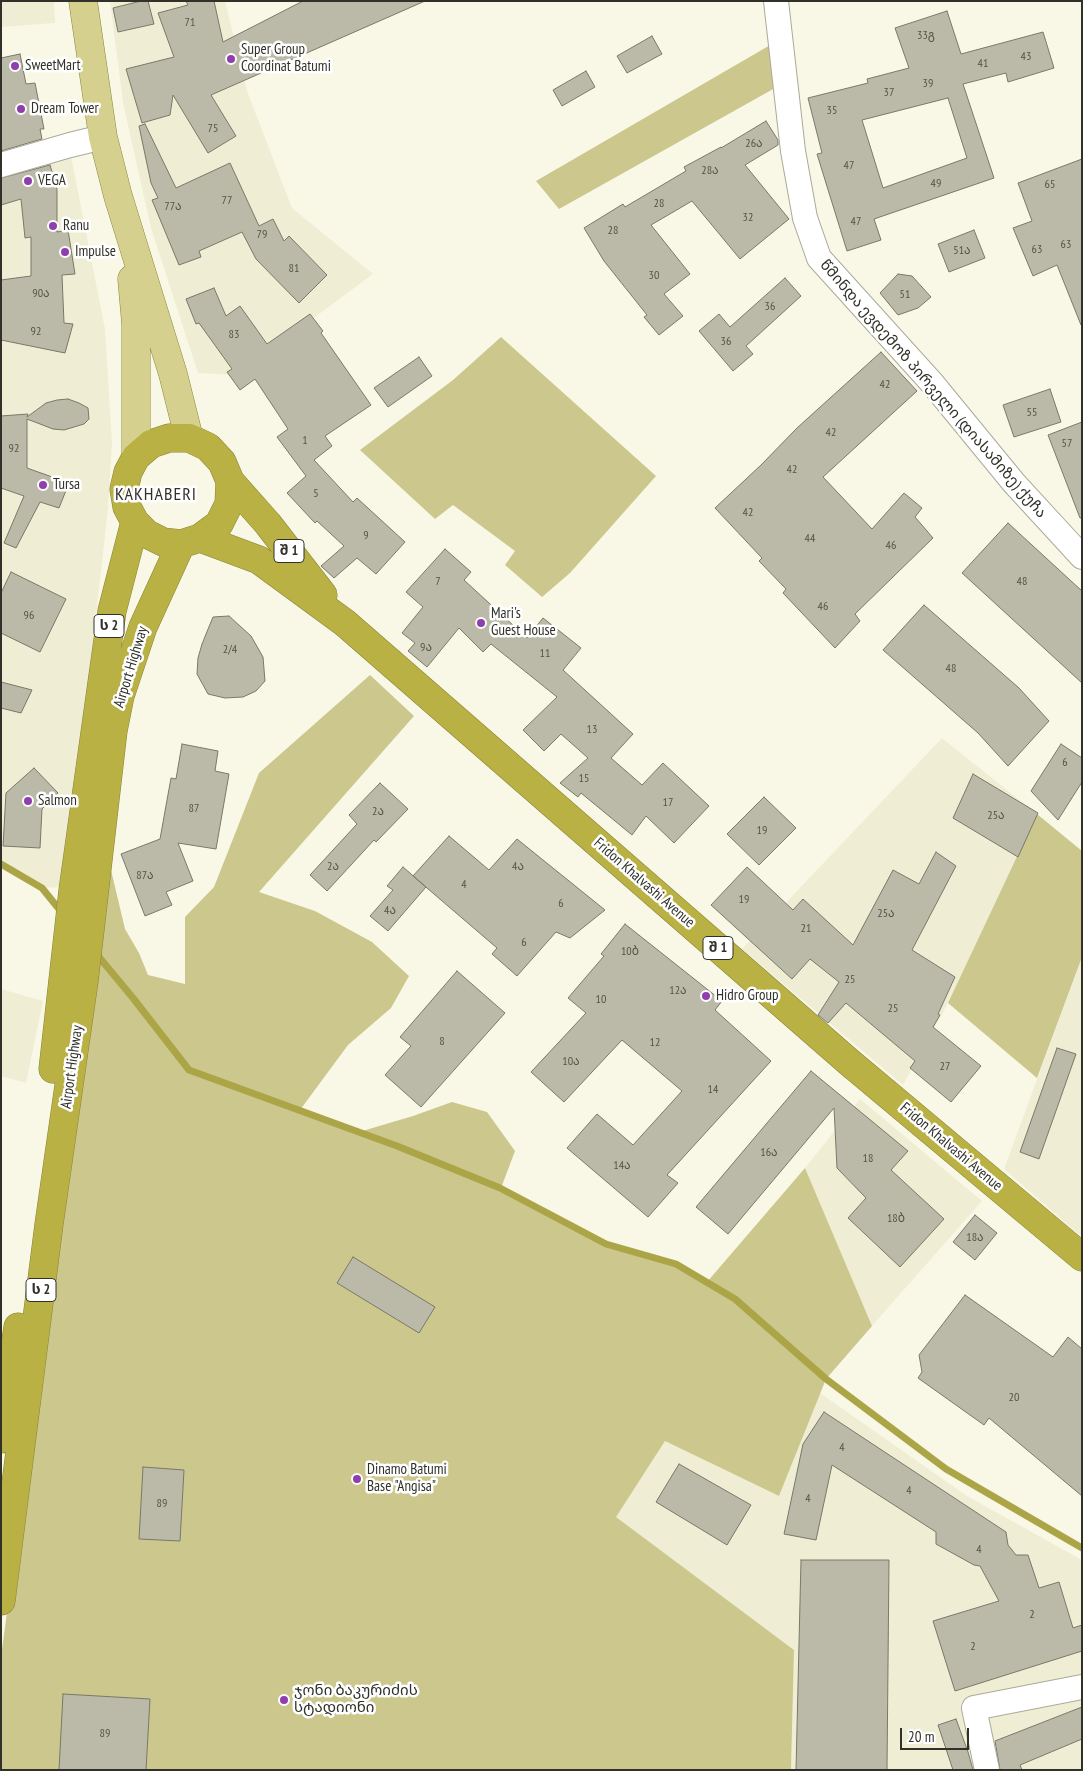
<!DOCTYPE html>
<html>
<head>
<meta charset="utf-8">
<style>
	body { margin:0 }
	#map { position:relative; width:1083px; height:1771px; overflow:hidden; background:#f9f8e6; font-family:"PT Sans Narrow",sans-serif }
	canvas { display:block }
	.frame { position:absolute; inset:0; border:2px solid #31312a; pointer-events:none }
	.scale { position:absolute; left:900px; top:1728px; width:69px; height:22px; box-sizing:border-box; border:2px solid #31312a; border-top:0; padding-left:6px; font-size:15px; line-height:18px; white-space:nowrap; color:#31312a; -webkit-text-stroke:4px #fff; paint-order:stroke }
</style>
</head>
<body>
<div id="map">
<canvas width="1083" height="1771"></canvas>
<div class="frame"></div>
<div class="scale">20 m</div>
</div>
<script>
const ctx = document.querySelector('canvas').getContext('2d');
ctx.lineJoin = 'round';
function paint(path, color) { ctx.fillStyle = color; ctx.fill(path, 'evenodd'); }
const toPath = rows => new Path2D(rows.map(r => 'M' + r).join(''));
function strokePath(path, color, width, dash) { ctx.strokeStyle = color; ctx.lineWidth = width; ctx.lineCap = dash ? 'butt' : 'round'; ctx.setLineDash(dash || []); ctx.stroke(path); }
function drawText(font, color, halo, rows, align = 'center') {
  ctx.font = font + ' "PT Sans Narrow","Noto Sans Georgian",sans-serif'; ctx.lineWidth = 5; ctx.setLineDash([]); ctx.textBaseline = 'middle'; ctx.strokeStyle = halo; ctx.fillStyle = color; for (const [text, x, y, turn = 0] of rows) {
    ctx.save(); ctx.translate(x, y); ctx.rotate((+turn || 0) * Math.PI / 180); ctx.textAlign = isNaN(turn) ? turn : align; if (halo) ctx.strokeText(text, 0, 0); ctx.fillText(text, 0, 0); ctx.restore();
  }
}
const built = toPath([
	[1,1,54,1,55,23,1,27],
	[110,1,225,1,247,91,292,208,373,274,237,375,198,373,151,228,123,103],
	[70,151,105,329,112,443,108,509,84,722,60,887,42,888,1,864,1,171],
	[942,738,1037,814,948,1003,903,1085,742,949],
	[1082,957,1082,1237,1004,1169],
	[1,989,43,1001,26,1083,1,1076],
	[860,1099,982,1201,872,1326,805,1168],
	[820,1393,967,1496,1082,1560,1082,1770,791,1770,794,1650,615,1517,665,1441,779,1496]
]);
const green = toPath([
	[772,44,775,88,559,209,536,181],
	[501,337,656,476,570,573,542,597,505,565,515,551,453,505,435,519,360,450,453,380],
	[370,675,414,716,259,892,315,911,372,942,409,976,391,1008,348,1045,300,1110,359,1132,413,1116,452,1102,487,1112,515,1151,501,1188,606,1244,676,1264,707,1282,805,1168,872,1326,826,1379,779,1496,665,1441,616,1517,794,1650,791,1770,1,1770,1,1657,58,1233,111,870,125,929,139,953,148,975,185,984,185,917,214,887,259,773],
	[1037,814,1082,851,1082,957,1037,1078,948,1003]
]);
const stream = toPath([
	[1,864,42,888,63,914],
	[94,951,133,998,189,1070,397,1146,500,1188,606,1244,676,1264,735,1299,826,1379,946,1469,1082,1548]
]);
const building = toPath([
	[141,1,148,1,154,24,118,32,113,8,141,1],
	[186,1,214,1,223,42,303,1,425,1,211,95,236,136,208,153,173,95,170,115,142,123,126,69,174,57,158,13,188,5,186,1],
	[947,11,961,54,1043,32,1054,68,1008,82,1006,73,963,84,994,178,874,219,881,240,847,251,817,154,822,153,808,98,868,83,867,79,909,68,895,28,947,11],
	[948,98,967,158,883,188,862,120,948,98],
	[652,36,662,54,627,73,617,56,652,36],
	[20,54,26,84,35,83,44,129,40,129,42,139,1,151,1,58,20,54],
	[586,71,595,87,562,106,553,90,586,71],
	[766,121,778,140,778,145,745,165,789,219,740,259,692,201,651,225,690,274,664,294,683,316,659,335,644,317,647,315,604,261,584,228,623,204,625,207,686,171,684,167,721,147,721,148,766,121],
	[145,124,176,188,230,163,259,226,273,219,284,241,289,236,327,275,299,303,256,259,242,232,199,251,201,257,179,265,152,200,158,198,151,183,139,126,145,124],
	[1082,159,1082,325,1081,325,1057,265,1033,276,1013,228,1032,221,1018,183,1082,159],
	[50,165,57,189,57,232,68,230,75,274,62,275,64,323,73,324,65,353,1,340,1,280,31,276,31,237,25,238,21,199,1,205,1,178,50,165],
	[974,230,985,258,949,272,938,244,974,230],
	[898,274,912,276,931,297,918,308,898,315,880,293,898,274],
	[785,278,801,296,746,346,753,354,733,371,699,331,719,314,730,327,785,278],
	[214,288,226,316,240,306,267,344,310,314,323,331,321,333,371,405,325,436,332,446,314,460,353,502,357,498,405,542,376,574,357,558,334,578,321,566,344,546,317,521,315,523,287,493,306,476,277,437,288,429,255,379,240,390,227,372,232,369,199,323,196,324,186,299,214,288],
	[881,352,917,391,823,477,872,529,904,493,922,508,915,517,933,538,855,614,860,621,835,648,783,593,786,589,759,561,762,558,715,508,761,465,797,428,881,352],
	[419,357,432,376,388,407,374,388,419,357],
	[1050,389,1061,422,1014,437,1003,405,1050,389],
	[68,399,79,403,88,408,89,419,84,424,64,430,53,429,27,419,27,468,69,483,59,508,40,502,16,548,4,543,24,496,1,488,1,416,28,414,27,417,46,403,57,400,68,399],
	[1082,422,1082,518,1080,518,1048,435,1082,422],
	[1008,523,1082,591,1082,683,962,573,1008,523],
	[445,549,471,572,464,580,527,638,543,618,581,648,563,670,633,734,611,758,642,785,663,763,709,806,674,843,646,816,632,835,581,793,578,797,560,783,588,758,561,734,544,751,523,730,557,697,491,644,483,652,459,628,427,667,408,651,415,643,402,633,423,607,406,592,445,549],
	[11,572,66,599,40,652,1,633,1,593,11,572],
	[924,605,1019,688,1049,721,1008,766,978,733,883,650,924,605],
	[229,616,251,636,263,657,265,681,256,691,243,697,225,698,208,694,197,674,198,658,202,644,213,617,229,616],
	[1,682,32,690,21,713,1,708,1,682],
	[182,744,218,751,215,771,229,774,216,849,178,843,193,881,166,892,172,905,145,916,121,854,160,839,171,778,176,779,182,744],
	[1061,744,1082,758,1082,782,1058,820,1031,791,1061,744],
	[34,768,58,793,42,809,40,848,3,846,6,793,34,768],
	[973,774,1038,813,1018,857,953,818,973,774],
	[380,783,408,809,376,842,374,840,327,891,310,875,357,824,349,815,380,783],
	[764,797,796,828,759,865,727,834,764,797],
	[449,836,489,870,517,839,605,910,570,938,556,932,517,976,492,954,497,948,413,876,449,836],
	[936,852,956,866,912,950,955,977,938,1014,940,1015,933,1027,981,1066,951,1102,910,1068,915,1061,846,1003,828,1023,818,1015,839,982,810,959,792,979,711,905,747,867,793,910,803,899,853,945,893,870,919,884,936,852],
	[403,867,426,887,388,931,370,916,393,890,387,886,403,867],
	[625,924,722,1001,715,1010,771,1061,667,1175,678,1183,648,1217,567,1148,597,1114,633,1145,682,1091,622,1040,564,1102,531,1072,586,1013,568,998,604,956,601,954,625,924],
	[457,971,505,1013,421,1107,385,1075,411,1046,400,1037,457,971],
	[1057,1048,1076,1054,1039,1159,1020,1152,1057,1048],
	[811,1071,908,1151,891,1170,944,1219,900,1267,848,1218,866,1198,837,1168,834,1108,728,1234,696,1207,811,1071],
	[975,1215,997,1233,975,1260,953,1242,975,1215],
	[353,1257,435,1307,419,1333,337,1283,353,1257],
	[965,1295,1053,1357,1068,1337,1082,1349,1082,1496,989,1418,984,1425,918,1378,922,1372,919,1355,965,1295],
	[824,1412,1006,1532,1008,1545,1016,1555,1028,1555,1039,1588,1059,1582,1073,1628,1082,1625,1082,1651,955,1691,933,1621,999,1601,980,1566,974,1565,936,1544,936,1532,832,1465,816,1540,784,1534,803,1444,824,1412],
	[679,1464,751,1505,727,1545,656,1502,679,1464],
	[143,1467,184,1470,180,1541,139,1539,143,1467],
	[801,1560,889,1560,887,1770,796,1770,801,1560],
	[63,1694,150,1699,146,1770,59,1770,63,1694],
	[1082,1707,1082,1739,1020,1765,1022,1770,1000,1770,995,1741,1082,1707],
	[956,1719,968,1752,973,1770,953,1770,938,1725,956,1719]
]);
const street = toPath([
	[776,1,793,151,805,218,819,258,932,383,1014,483,1082,557],
	[1,165,70,145,103,137],
	[987,1770,974,1708,1082,1687]
]);
const primary = toPath([
	[83,1,103,137,118,196,173,374,189,438],
	[132,279,136,324,136,457]
]);
const highway = toPath([
	[230,481,229,504,219,524,200,538,181,544,163,542,147,534,135,522,127,507,124,489,128,472,136,457,151,444,169,438,189,438,208,447,222,462,230,481,268,524,323,595],
	[200,538,259,560,345,623,849,1062,1082,1257],
	[53,1069,73,890,112,611,135,522],
	[1,1439,18,1327],
	[1,1601,49,1224,84,981,113,731,120,696,143,627,181,544]
]);
const markers = [
	[231,59,5,"#8e3ead"],
	[15,66,5,"#8e3ead"],
	[21,109,5,"#8e3ead"],
	[28,181,5,"#8e3ead"],
	[53,226,5,"#8e3ead"],
	[65,252,5,"#8e3ead"],
	[43,485,5,"#8e3ead"],
	[481,623,5,"#8e3ead"],
	[28,801,5,"#8e3ead"],
	[706,996,5,"#8e3ead"],
	[357,1479,5,"#8e3ead"],
	[284,1700,5,"#8e3ead"]
];
const numberNames = [
	["71",190,23],
	["33გ",926,36],
	["43",1026,57],
	["41",983,64],
	["39",928,84],
	["37",889,93],
	["35",832,111],
	["75",213,129],
	["26ა",754,144],
	["47",849,166],
	["28ა",710,171],
	["49",936,184],
	["65",1050,185],
	["77",227,201],
	["28",659,204],
	["77ა",173,207],
	["32",748,218],
	["47",856,222],
	["28",613,231],
	["79",262,235],
	["63",1066,245],
	["63",1037,250],
	["51ა",962,251],
	["81",294,269],
	["30",654,276],
	["90ა",41,294],
	["51",905,295],
	["36",770,307],
	["92",36,332],
	["83",234,335],
	["36",726,342],
	["42",885,385],
	["55",1032,413],
	["42",831,433],
	["1",305,441],
	["57",1067,444],
	["92",14,449],
	["42",792,470],
	["5",316,494],
	["42",748,513],
	["9",366,536],
	["44",810,539],
	["46",891,546],
	["7",438,582],
	["48",1022,582],
	["46",823,607],
	["96",29,616],
	["9ა",426,648],
	["2/4",230,650],
	["11",545,654],
	["48",951,669],
	["13",592,730],
	["6",1065,763],
	["15",584,779],
	["17",668,803],
	["87",194,809],
	["2ა",378,812],
	["25ა",996,816],
	["19",762,831],
	["2ა",333,867],
	["4ა",518,867],
	["87ა",145,876],
	["4",464,885],
	["19",744,900],
	["6",561,904],
	["4ა",390,911],
	["25ა",886,914],
	["21",806,929],
	["6",524,943],
	["10ბ",630,952],
	["25",850,980],
	["12ა",678,991],
	["10",601,1000],
	["25",893,1009],
	["8",442,1042],
	["12",655,1043],
	["10ა",571,1062],
	["27",945,1067],
	["14",713,1090],
	["16ა",769,1153],
	["18",868,1159],
	["14ა",622,1166],
	["18ბ",896,1219],
	["18ა",975,1238],
	["20",1014,1398],
	["4",842,1448],
	["4",909,1491],
	["4",808,1499],
	["89",162,1504],
	["4",979,1550],
	["2",1032,1615],
	["2",973,1647],
	["89",105,1734]
];
const shields = [
	[289,551,30],
	[109,626,30],
	[718,948,30],
	[41,1290,30]
];
const shieldNames = [
	["შ 1",289,551],
	["ს 2",109,626],
	["შ 1",718,948],
	["ს 2",41,1290]
];
const poiNames = [
	["Super Group",241,50],
	["Coordinat Batumi",241,67],
	["SweetMart",25,66],
	["Dream Tower",31,109],
	["VEGA",38,181],
	["Ranu",63,226],
	["Impulse",75,252],
	["Tursa",53,485],
	["Mari's",491,614],
	["Guest House",491,631],
	["Salmon",38,801],
	["Hidro Group",716,996],
	["Dinamo Batumi",367,1470],
	["Base \"Angisa\"",367,1487],
	["ჯონი ბაკურიძის",294,1691],
	["სტადიონი",294,1708]
];
const streetNames = [
	["წმინდა ევდემოზ პირველი (დიასამიზე) ქუჩა",933,389,49],
	["Airport Highway",131,667,-73],
	["Fridon Khalvashi Avenue",644,883,41],
	["Airport Highway",72,1067,-82],
	["Fridon Khalvashi Avenue",951,1147,40]
];
const quarterNames = [
	["KAKHABERI",156,495]
];
paint(built, '#efeed4');
paint(green, '#cbc78d');
strokePath(stream, '#aca548', 7);
paint(building, '#bbbaa8');
strokePath(building, '#7a7969', 1);
strokePath(street, '#abaa99', 26);
strokePath(primary, '#89843a', 29);
strokePath(highway, '#89843a', 29);
strokePath(street, '#fff', 24);
strokePath(primary, '#d5d08e', 28);
strokePath(highway, '#b9b143', 28);
for (const [x, y, r, color] of markers) { const dot = new Path2D(); dot.arc(x, y, r, 0, 2 * Math.PI); ctx.fillStyle = color; ctx.fill(dot); strokePath(dot, '#fff', 2); }
drawText('12px', '#54534a', null, numberNames);
for (const [x, y, w] of shields) { const box = new Path2D(); box.roundRect(x - w / 2, y - 11.5, w, 23, 4); ctx.fillStyle = '#fff'; ctx.fill(box); strokePath(box, '#31312a', 1); }
drawText('bold 14px', '#31312a', null, shieldNames);
drawText('15px', '#31312a', '#fff', poiNames, 'left');
drawText('15px', '#31312a', '#fff', streetNames);
ctx.letterSpacing = '1px';
drawText('18px', '#31312a', '#fff', quarterNames);
ctx.letterSpacing = '0px';
</script>
</body>
</html>
